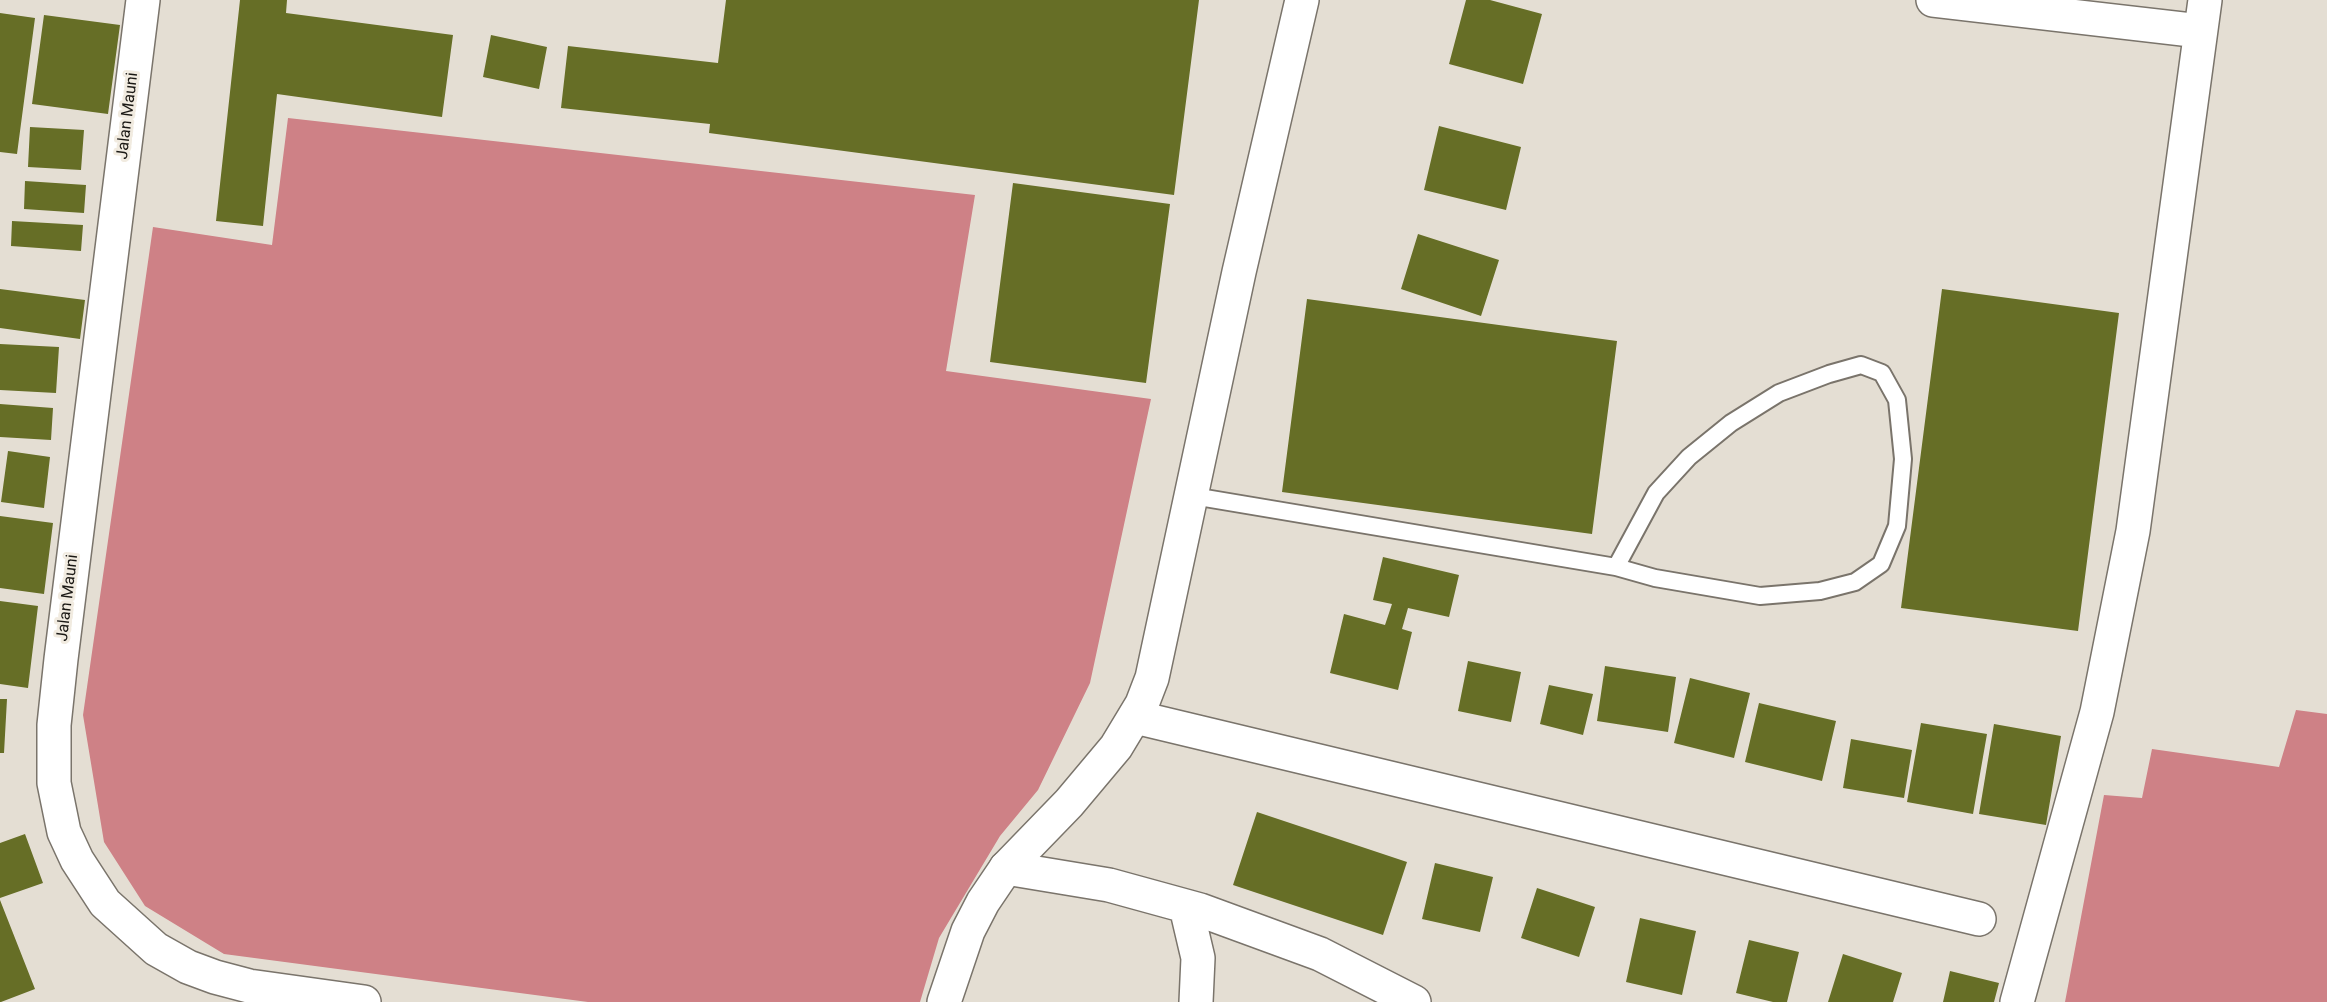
<!DOCTYPE html>
<html>
<head>
<meta charset="utf-8">
<style>
	body { margin:0 }
	canvas { display:block; background:#e4ded3 }
</style>
</head>
<body>
<canvas width="2327" height="1002"></canvas>
<script>
const ctx = document.querySelector('canvas').getContext('2d');
ctx.lineJoin = 'round';
function paint(path, color) { ctx.fillStyle = color; ctx.fill(path, 'evenodd'); }
const toPath = rows => new Path2D(rows.map(r => 'M' + r).join(''));
function strokePath(path, color, width, dash) { ctx.strokeStyle = color; ctx.lineWidth = width; ctx.lineCap = dash ? 'butt' : 'round'; ctx.setLineDash(dash || []); ctx.stroke(path); }
function drawText(font, color, halo, rows, align = 'center') {
  ctx.font = font + ' Roboto,sans-serif'; ctx.lineWidth = 6; ctx.setLineDash([]); ctx.textBaseline = 'middle'; ctx.strokeStyle = halo; ctx.fillStyle = color; for (const [text, x, y, turn = 0] of rows) {
    ctx.save(); ctx.translate(x, y); ctx.rotate((+turn || 0) * Math.PI / 180); ctx.textAlign = isNaN(turn) ? turn : align; if (halo) ctx.strokeText(text, 0, 0); ctx.fillText(text, 0, 0); ctx.restore();
  }
}
const forest = toPath([
	[288,118,975,195,946,371,1151,399,1090,683,1038,790,1000,836,939,938,920,1002,588,1002,224,954,145,906,104,842,83,715,153,227,272,245],
	[2296,710,2327,714,2327,1002,2065,1002,2104,795,2142,798,2152,749,2279,767]
]);
const building = toPath([
	[240,0,287,0,286,13,453,35,442,117,277,94,263,226,216,221],
	[726,0,1199,0,1174,195,709,133,710,124,561,108,568,46,718,63],
	[1466,0,1490,0,1542,14,1523,84,1449,64],
	[0,13,35,18,17,154,0,152],
	[44,15,120,25,108,114,32,104],
	[491,35,547,47,539,89,483,77],
	[1439,126,1521,147,1506,210,1424,190],
	[30,127,84,130,81,170,28,167],
	[25,181,86,185,84,213,24,209],
	[1013,183,1170,204,1146,383,990,362],
	[12,221,83,225,81,251,11,246],
	[1418,234,1499,260,1481,316,1401,289],
	[0,289,85,300,80,339,0,328],
	[1942,289,2119,313,2078,631,1901,608],
	[1307,299,1617,341,1592,534,1282,492],
	[0,344,59,347,56,393,0,390],
	[0,404,53,408,51,440,0,437],
	[8,451,50,457,44,508,1,502],
	[0,516,53,523,44,594,0,588],
	[1383,557,1459,575,1449,617,1408,608,1402,629,1412,632,1398,690,1330,673,1344,614,1385,625,1392,604,1373,600],
	[0,601,38,606,28,688,0,684],
	[1468,661,1521,672,1511,722,1458,711],
	[1605,666,1676,677,1668,732,1597,721],
	[1690,678,1750,693,1734,758,1674,743],
	[1549,685,1593,694,1583,735,1540,724],
	[0,699,7,699,4,753,0,753],
	[1759,703,1836,721,1822,781,1745,762],
	[1921,723,1987,734,1973,814,1907,802],
	[1994,724,2061,736,2046,825,1979,814],
	[1851,739,1912,750,1904,798,1843,788],
	[1257,812,1407,862,1383,935,1233,885],
	[25,834,43,883,0,898,0,843],
	[1435,863,1493,877,1480,932,1422,919],
	[1537,888,1595,907,1579,957,1521,938],
	[0,900,35,989,1,1002,0,1002],
	[1640,918,1696,931,1682,995,1626,982],
	[1749,940,1799,952,1787,1002,1773,1002,1736,993],
	[1843,954,1902,973,1893,1002,1828,1002],
	[1950,971,1999,983,1994,1002,1943,1002]
]);
const service = toPath([
	[1193,496,1616,567,1655,578,1760,596,1820,591,1855,582,1881,564,1897,526,1903,459,1897,400,1882,373,1861,365,1829,374,1779,393,1731,423,1689,457,1656,493,1616,567]
]);
const minor = toPath([
	[1933,0,2200,31],
	[1135,717,1979,919],
	[1006,868,1109,885,1200,910,1320,954,1414,1002],
	[1186,907,1198,958,1196,1002],
	[2017,1002,2097,712,2133,531,2205,0]
]);
const secondary = toPath([
	[143,0,61,659,54,725,54,783,64,832,77,860,105,903,156,949,188,967,215,977,249,986,364,1002],
	[944,1002,968,931,983,902,1006,868,1069,803,1116,747,1142,704,1152,678,1239,272,1302,0]
]);
const streetNames = [
	["Jalan Mauni",128,116,-83],
	["Jalan Mauni",68,598,-83]
];
paint(forest, '#ce8186');
paint(building, '#666e26');
strokePath(service, '#7a746b', 20);
strokePath(minor, '#7a746b', 36);
strokePath(secondary, '#7a746b', 36);
strokePath(service, '#fff', 16);
strokePath(minor, '#fff', 33);
strokePath(secondary, '#fff', 33);
drawText('16px', '#1a1814', '#f1ebe0', streetNames);
</script>
</body>
</html>
